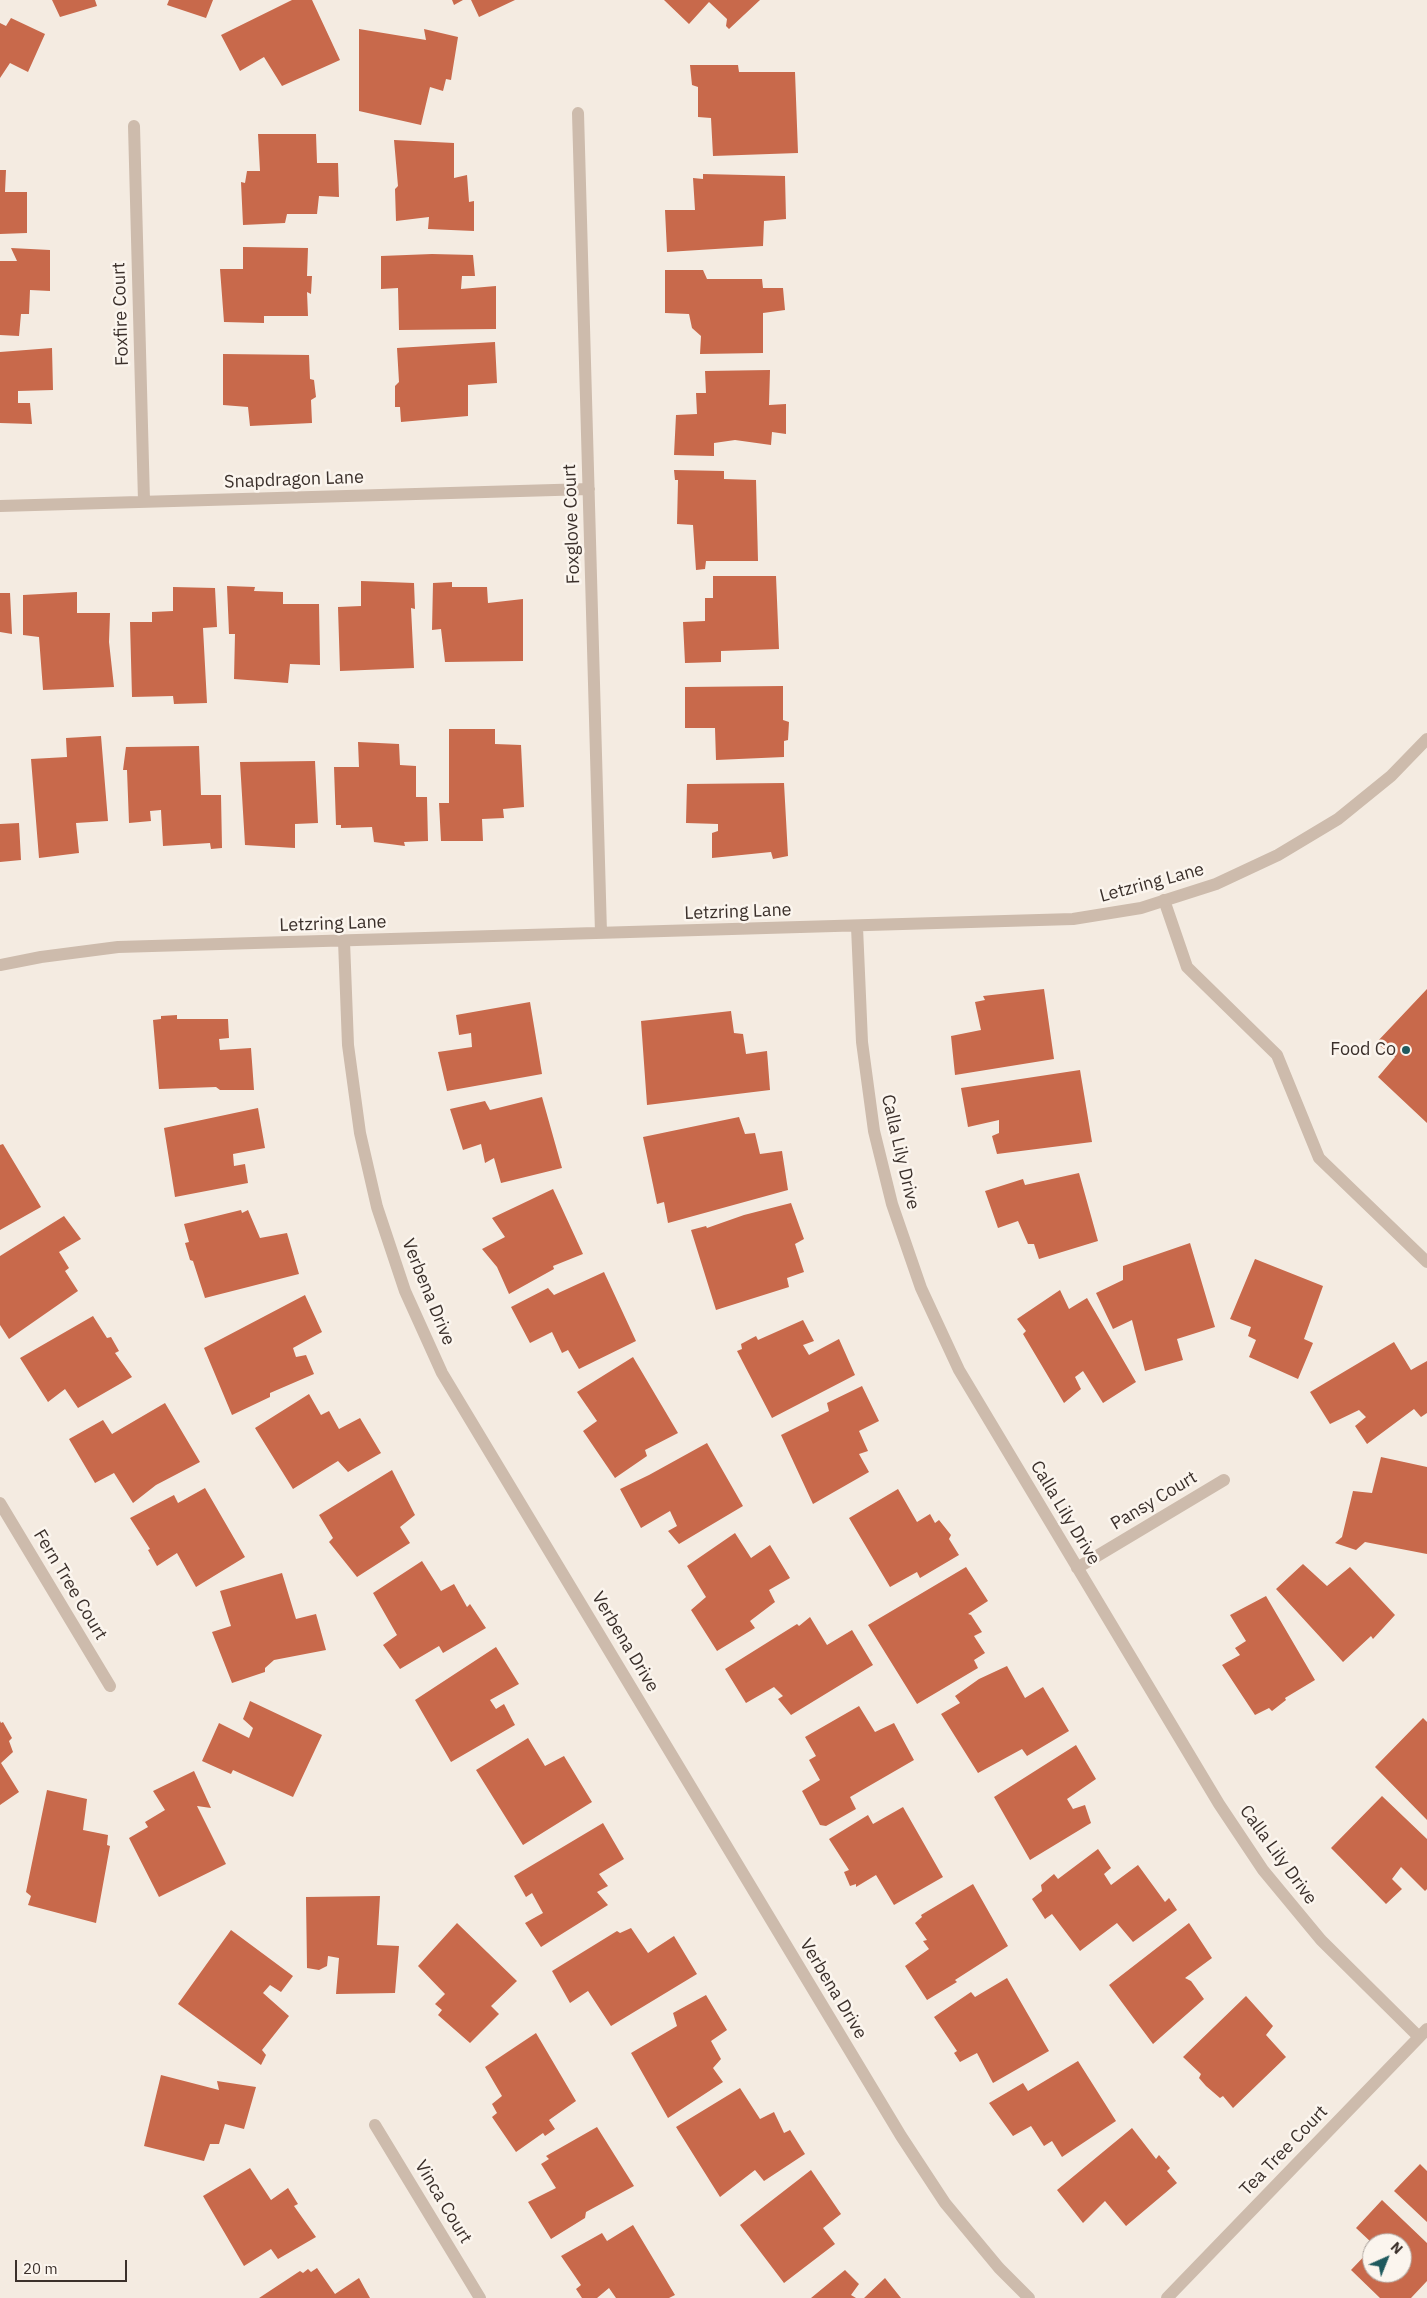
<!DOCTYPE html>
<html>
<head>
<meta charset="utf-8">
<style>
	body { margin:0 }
	#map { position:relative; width:1427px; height:2298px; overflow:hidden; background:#f4ebe1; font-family:"IBM Plex Sans",sans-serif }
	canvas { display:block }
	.north { position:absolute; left:1362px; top:2233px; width:50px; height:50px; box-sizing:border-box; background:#fbf5ee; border:1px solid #aea6a0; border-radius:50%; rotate:44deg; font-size:14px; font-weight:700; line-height:20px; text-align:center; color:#3b302b }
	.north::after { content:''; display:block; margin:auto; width:18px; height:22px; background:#1f5a5e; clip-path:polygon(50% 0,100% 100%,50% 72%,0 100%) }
	.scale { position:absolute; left:15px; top:2260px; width:112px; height:22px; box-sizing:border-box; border:2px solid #3b302b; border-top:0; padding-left:6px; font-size:15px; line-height:18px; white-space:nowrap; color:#3b302b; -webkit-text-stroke:4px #fbf5ee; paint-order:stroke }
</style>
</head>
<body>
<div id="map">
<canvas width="1427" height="2298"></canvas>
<div class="north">N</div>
<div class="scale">20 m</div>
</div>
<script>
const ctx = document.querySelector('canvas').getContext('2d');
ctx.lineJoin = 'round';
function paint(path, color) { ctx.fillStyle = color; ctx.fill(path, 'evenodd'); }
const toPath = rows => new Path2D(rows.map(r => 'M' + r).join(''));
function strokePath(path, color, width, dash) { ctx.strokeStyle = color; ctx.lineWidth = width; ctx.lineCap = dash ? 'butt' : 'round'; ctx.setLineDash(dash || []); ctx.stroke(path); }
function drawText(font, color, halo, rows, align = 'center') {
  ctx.font = font + ' "IBM Plex Sans",sans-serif'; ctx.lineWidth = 5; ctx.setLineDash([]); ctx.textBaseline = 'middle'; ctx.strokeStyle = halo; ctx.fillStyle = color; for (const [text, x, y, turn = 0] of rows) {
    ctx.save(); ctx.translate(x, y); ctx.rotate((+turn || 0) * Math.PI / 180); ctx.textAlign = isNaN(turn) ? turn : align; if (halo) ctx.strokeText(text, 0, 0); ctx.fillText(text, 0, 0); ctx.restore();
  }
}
const building = toPath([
	[52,0,95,0,97,6,60,17],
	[169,0,213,0,206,18,167,5],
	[292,0,312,0,340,60,282,86,264,57,240,71,221,35],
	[452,0,463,0,454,5],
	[471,0,515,0,479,17],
	[664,0,760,0,729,29,726,26,727,19,709,2,689,24],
	[11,18,45,34,28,72,10,63,0,78,0,23,6,26],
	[359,29,426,40,424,29,458,37,451,80,446,79,443,91,430,87,421,125,359,111],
	[690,65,738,65,739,72,795,72,798,153,713,156,711,118,698,117,698,87,692,85],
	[258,134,316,134,317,163,338,163,339,197,319,196,317,214,287,214,285,223,243,225,241,182,245,183,247,171,260,171],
	[394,140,454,143,454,178,467,175,469,202,474,201,474,231,428,229,429,217,396,221,395,189,398,186],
	[0,170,6,170,5,192,27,192,27,233,0,234],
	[703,174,785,176,786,219,764,221,763,246,667,252,665,210,695,210,693,178,703,179],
	[243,247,308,248,307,276,312,276,311,294,307,292,308,316,264,316,264,323,224,322,220,269,243,269],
	[11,248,50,250,50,291,30,290,29,314,21,314,19,336,0,335,0,261,17,261],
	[432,254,473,255,475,276,462,276,461,289,496,286,496,329,399,330,398,288,381,289,381,256],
	[665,270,703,270,707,279,762,279,763,288,783,288,785,310,763,313,763,353,700,354,701,336,692,328,689,314,665,313],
	[495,342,497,383,468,385,468,416,401,422,400,407,395,407,395,386,399,382,397,348],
	[52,348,53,390,18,391,18,403,30,403,32,424,0,423,0,352],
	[223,354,309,355,310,379,314,380,316,397,311,400,312,423,250,426,248,407,223,405],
	[770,370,769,405,786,404,786,434,772,432,771,445,735,440,714,443,714,456,674,455,676,415,697,414,696,393,706,393,705,371],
	[674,470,724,471,724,479,756,480,758,561,706,561,705,569,696,570,693,525,677,524,678,480,675,480],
	[713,576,776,576,779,649,721,651,721,662,685,663,683,622,705,621,705,598,713,598],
	[361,581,414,583,415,609,411,608,414,668,340,671,338,607,361,606],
	[452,582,452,587,487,587,488,603,523,599,523,661,445,662,441,629,432,630,433,583],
	[227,586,255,587,254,591,283,592,283,604,319,604,320,665,290,664,288,683,234,679,235,634,229,634],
	[173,587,215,588,217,627,203,628,207,703,174,704,173,696,132,697,130,622,152,622,152,612,173,611],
	[77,592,77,613,110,613,109,642,114,687,43,690,39,637,23,635,23,595],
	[0,593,10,593,12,634,0,632],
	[783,686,783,720,789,722,788,740,784,741,784,757,716,760,715,728,685,728,685,687],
	[449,729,495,729,495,744,521,745,524,807,503,809,504,818,482,819,483,841,441,841,439,803,449,803],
	[101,736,108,821,76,823,79,853,39,858,31,759,67,757,66,738],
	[358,742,399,744,400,765,416,766,416,797,427,797,428,841,404,842,405,846,374,842,372,827,341,828,341,825,336,825,334,767,359,767],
	[199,746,201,795,221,795,222,848,211,849,210,843,163,846,161,810,150,811,151,821,129,823,127,770,123,770,126,747],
	[315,761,318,823,295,824,295,848,245,845,240,762],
	[784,783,788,856,773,859,771,852,712,858,712,833,718,831,718,824,686,823,687,784],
	[19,823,21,860,0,862,0,824],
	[1044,989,1054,1059,955,1075,951,1036,981,1030,975,1002,985,1000,983,996],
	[1427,989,1427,1123,1378,1077,1395,1057,1376,1043],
	[530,1002,542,1074,447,1091,438,1052,472,1047,471,1033,459,1035,456,1015],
	[731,1011,734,1033,743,1034,746,1054,767,1051,770,1090,647,1105,641,1021],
	[177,1015,177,1019,228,1019,229,1038,219,1039,220,1050,251,1048,254,1090,220,1090,216,1087,159,1089,153,1020,161,1019,161,1016],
	[1080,1070,1092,1142,997,1154,992,1136,999,1133,999,1120,968,1127,961,1088],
	[542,1097,562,1168,501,1183,494,1158,485,1163,481,1144,463,1150,450,1109,485,1101,490,1110],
	[258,1108,265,1148,233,1154,234,1166,245,1164,248,1183,175,1197,164,1128],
	[739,1117,745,1134,755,1133,760,1154,782,1151,788,1190,668,1223,664,1202,657,1204,643,1137],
	[3,1144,41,1207,0,1230,0,1145],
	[1079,1173,1098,1241,1039,1259,1034,1244,1028,1244,1018,1221,998,1228,985,1191,1023,1179,1025,1185],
	[553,1189,583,1254,553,1266,554,1269,509,1294,497,1267,482,1249,505,1237,492,1218],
	[791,1203,804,1239,795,1244,804,1272,787,1278,789,1287,716,1310,691,1230,706,1226,707,1228,744,1215],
	[241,1210,242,1213,248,1210,260,1238,287,1233,299,1274,205,1298,193,1261,190,1260,185,1243,189,1242,184,1224],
	[64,1216,81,1239,59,1252,69,1268,65,1271,78,1291,9,1339,0,1325,0,1256],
	[1190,1243,1215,1327,1177,1339,1183,1360,1145,1371,1132,1320,1113,1329,1096,1293,1123,1280,1123,1266],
	[1255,1259,1323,1286,1304,1339,1313,1343,1298,1379,1249,1357,1256,1340,1248,1336,1251,1327,1230,1319],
	[604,1272,636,1341,579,1369,568,1350,562,1353,552,1332,530,1343,511,1307,548,1288,554,1295],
	[1060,1290,1069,1309,1087,1298,1136,1382,1103,1403,1083,1371,1075,1377,1081,1389,1064,1403,1023,1334,1026,1331,1017,1319],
	[305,1295,322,1332,293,1348,296,1357,306,1355,314,1374,270,1393,270,1397,232,1415,204,1348],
	[93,1316,107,1338,111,1337,119,1351,115,1353,132,1377,78,1408,65,1389,48,1402,20,1358],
	[803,1320,814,1341,803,1345,809,1355,839,1339,855,1375,772,1418,737,1351,742,1349,741,1344,756,1336,758,1340],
	[1394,1342,1411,1370,1427,1361,1427,1413,1421,1417,1414,1409,1367,1444,1355,1426,1366,1417,1359,1410,1330,1424,1310,1392],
	[633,1357,678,1433,645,1450,647,1456,615,1478,583,1431,597,1421,577,1392],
	[862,1386,879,1421,859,1431,868,1451,859,1454,869,1472,813,1504,781,1435,829,1411,827,1403],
	[309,1394,321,1415,329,1411,339,1429,360,1418,381,1453,348,1472,338,1461,293,1489,255,1428],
	[165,1403,200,1462,156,1485,133,1503,114,1473,95,1483,69,1439,103,1420,112,1434],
	[707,1443,743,1506,679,1544,668,1531,677,1526,670,1511,641,1528,620,1489,649,1475],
	[1381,1457,1427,1467,1427,1554,1365,1542,1356,1550,1335,1543,1342,1537,1353,1491,1372,1493],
	[392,1470,415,1515,400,1527,410,1543,357,1577,329,1542,333,1538,319,1515],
	[205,1488,245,1557,196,1587,177,1553,157,1566,148,1550,150,1549,130,1518,174,1495,178,1503],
	[898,1489,917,1522,930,1514,935,1523,939,1520,951,1535,949,1539,959,1555,920,1578,917,1572,890,1587,849,1518],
	[735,1533,751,1558,770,1545,790,1578,769,1590,775,1602,750,1621,755,1628,717,1651,691,1610,706,1597,687,1566],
	[422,1561,441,1591,454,1584,467,1607,470,1604,486,1628,443,1653,439,1646,400,1669,383,1645,397,1635,373,1593],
	[1303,1564,1327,1586,1350,1567,1395,1615,1373,1639,1371,1636,1343,1662,1276,1589],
	[966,1567,988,1601,968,1614,971,1615,982,1632,974,1636,985,1653,974,1660,978,1668,917,1704,868,1625],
	[282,1573,296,1619,316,1614,326,1650,274,1660,265,1668,265,1672,232,1683,212,1632,231,1626,220,1591],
	[1266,1596,1315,1680,1285,1698,1286,1700,1272,1711,1269,1708,1255,1715,1222,1665,1240,1655,1235,1648,1246,1641,1230,1615],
	[810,1617,827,1645,852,1630,873,1665,791,1715,778,1699,783,1696,774,1687,746,1703,725,1669,797,1624,799,1626],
	[496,1647,519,1684,490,1700,496,1709,504,1704,515,1725,451,1762,415,1700],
	[1007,1666,1025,1698,1043,1687,1069,1731,1027,1756,1022,1749,978,1773,941,1714,960,1703,955,1696,979,1679],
	[250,1701,322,1735,293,1797,233,1770,231,1774,202,1761,219,1723,249,1738,253,1728,243,1719],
	[859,1706,875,1732,894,1723,914,1760,850,1797,856,1809,826,1826,820,1825,802,1791,820,1780,809,1760,816,1756,805,1737],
	[1423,1718,1427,1722,1427,1820,1375,1767],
	[0,1721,1,1723,3,1722,12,1738,9,1741,13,1752,1,1763,19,1792,0,1805],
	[528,1738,545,1766,564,1756,592,1802,523,1845,476,1770],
	[1076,1745,1096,1779,1067,1799,1073,1809,1085,1805,1091,1823,1030,1860,994,1797],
	[194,1771,211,1808,197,1806,226,1864,159,1897,129,1838,148,1827,145,1822,165,1810,153,1791],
	[47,1790,87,1799,83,1830,108,1835,107,1845,110,1846,96,1923,28,1905,31,1896,26,1892],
	[1382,1796,1427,1839,1427,1889,1425,1891,1401,1867,1392,1879,1402,1889,1386,1904,1331,1848],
	[903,1807,943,1877,894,1905,876,1875,856,1887,856,1884,850,1886,844,1872,849,1870,829,1839,868,1815,873,1824],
	[603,1823,624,1859,599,1874,608,1886,597,1892,608,1905,541,1947,525,1923,543,1913,532,1893,526,1897,514,1876],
	[1098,1849,1111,1868,1104,1874,1111,1885,1138,1865,1165,1902,1169,1898,1177,1910,1133,1942,1117,1923,1080,1951,1052,1914,1045,1919,1032,1899,1042,1891,1041,1885,1054,1874,1058,1879],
	[973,1884,1008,1946,955,1980,957,1982,927,2000,905,1966,929,1949,923,1941,927,1940,915,1923,922,1917,921,1915],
	[380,1896,377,1945,399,1946,395,1993,336,1994,339,1958,328,1956,327,1966,319,1970,307,1968,306,1897],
	[457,1923,517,1981,491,2006,499,2014,470,2043,438,2015,442,2010,435,2004,445,1994,418,1966],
	[1189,1923,1212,1958,1185,1978,1191,1981,1204,1999,1153,2044,1109,1985],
	[631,1928,648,1953,674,1936,697,1974,611,2026,588,1991,570,2003,552,1971,617,1931,620,1933],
	[231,1930,293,1976,281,1992,270,1985,263,1993,289,2016,262,2050,266,2055,261,2065,178,2004],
	[1007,1978,1049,2051,993,2083,977,2053,960,2062,954,2053,957,2051,934,2017,971,1992,975,1997],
	[706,1995,727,2030,711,2041,721,2059,713,2068,723,2082,668,2118,631,2053,677,2026,673,2013],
	[1246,1996,1273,2026,1266,2035,1286,2057,1233,2108,1223,2096,1220,2098,1206,2086,1199,2078,1201,2074,1183,2057],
	[536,2033,576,2101,549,2120,555,2129,545,2136,543,2133,516,2152,492,2117,497,2113,492,2104,502,2096,485,2067],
	[1078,2061,1116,2121,1062,2157,1052,2141,1044,2146,1031,2126,1013,2136,989,2103,1023,2083,1028,2091],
	[161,2075,219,2090,217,2081,256,2087,244,2129,225,2124,219,2144,210,2144,204,2161,144,2146],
	[740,2088,760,2119,774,2112,784,2133,790,2130,805,2154,764,2181,755,2170,720,2197,676,2127],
	[597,2127,634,2186,586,2212,585,2218,551,2239,528,2202,556,2188,541,2164,549,2159,546,2156],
	[1132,2128,1156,2159,1159,2155,1170,2168,1167,2171,1177,2183,1126,2226,1105,2201,1083,2223,1057,2190],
	[1420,2164,1427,2171,1427,2222,1394,2191],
	[250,2168,271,2200,288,2188,298,2204,294,2206,316,2237,278,2259,271,2249,244,2266,203,2196],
	[811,2170,841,2214,823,2228,835,2244,784,2283,740,2225],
	[1382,2200,1427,2243,1427,2281,1411,2298,1380,2298,1351,2270,1372,2248,1372,2273,1402,2273,1402,2243,1372,2243,1356,2228],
	[633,2225,675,2295,669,2298,616,2298,609,2288,597,2298,582,2298,576,2289,581,2285,561,2256,602,2233,607,2241],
	[317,2268,335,2294,359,2278,370,2298,259,2298,300,2271,303,2273,308,2269,311,2272],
	[845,2270,859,2284,851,2295,856,2298,811,2298],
	[885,2278,901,2298,864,2298]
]);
const lane = toPath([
	[1164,900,1187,967,1277,1055,1319,1158,1427,1262]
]);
const street = toPath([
	[578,113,601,933],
	[134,126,144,501],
	[0,506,589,489],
	[857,927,862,1042,874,1131,892,1204,921,1288,959,1370,1219,1804,1263,1870,1321,1940,1419,2037],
	[344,941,348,1045,360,1133,377,1207,405,1291,442,1373,901,2136,945,2203,999,2268,1029,2298],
	[0,965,41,957,118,947,1073,919,1141,908,1216,884,1278,855,1338,819,1391,776,1427,739],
	[0,1503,110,1686],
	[1077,1568,1224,1480],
	[375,2125,480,2298],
	[1167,2298,1427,2029]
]);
const markers = [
	[1406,1050,5,"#1f5a5e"]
];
const streetNames = [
	["Foxfire Court",121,314,-92],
	["Snapdragon Lane",294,480,-2],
	["Foxglove Court",572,524,-92],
	["Letzring Lane",1152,883,-15],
	["Letzring Lane",738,912,-2],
	["Letzring Lane",333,924,-2],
	["Calla Lily Drive",900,1152,77],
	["Verbena Drive",428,1292,68],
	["Pansy Court",1154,1501,-31],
	["Calla Lily Drive",1065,1513,59],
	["Fern Tree Court",70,1585,59],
	["Verbena Drive",625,1642,59],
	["Calla Lily Drive",1278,1855,54],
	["Verbena Drive",833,1989,59],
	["Tea Tree Court",1284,2151,-46],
	["Vinca Court",443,2202,59]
];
const poiNames = [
	["Food Co",1396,1050]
];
paint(building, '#c8694b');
strokePath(lane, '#cdbbac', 12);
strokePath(street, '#cdbbac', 12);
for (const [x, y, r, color] of markers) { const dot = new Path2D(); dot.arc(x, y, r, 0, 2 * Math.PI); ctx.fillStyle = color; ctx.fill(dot); strokePath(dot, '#fbf5ee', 2); }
drawText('18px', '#3b302b', '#fbf5ee', streetNames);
drawText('18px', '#3b302b', '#fbf5ee', poiNames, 'right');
</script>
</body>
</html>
